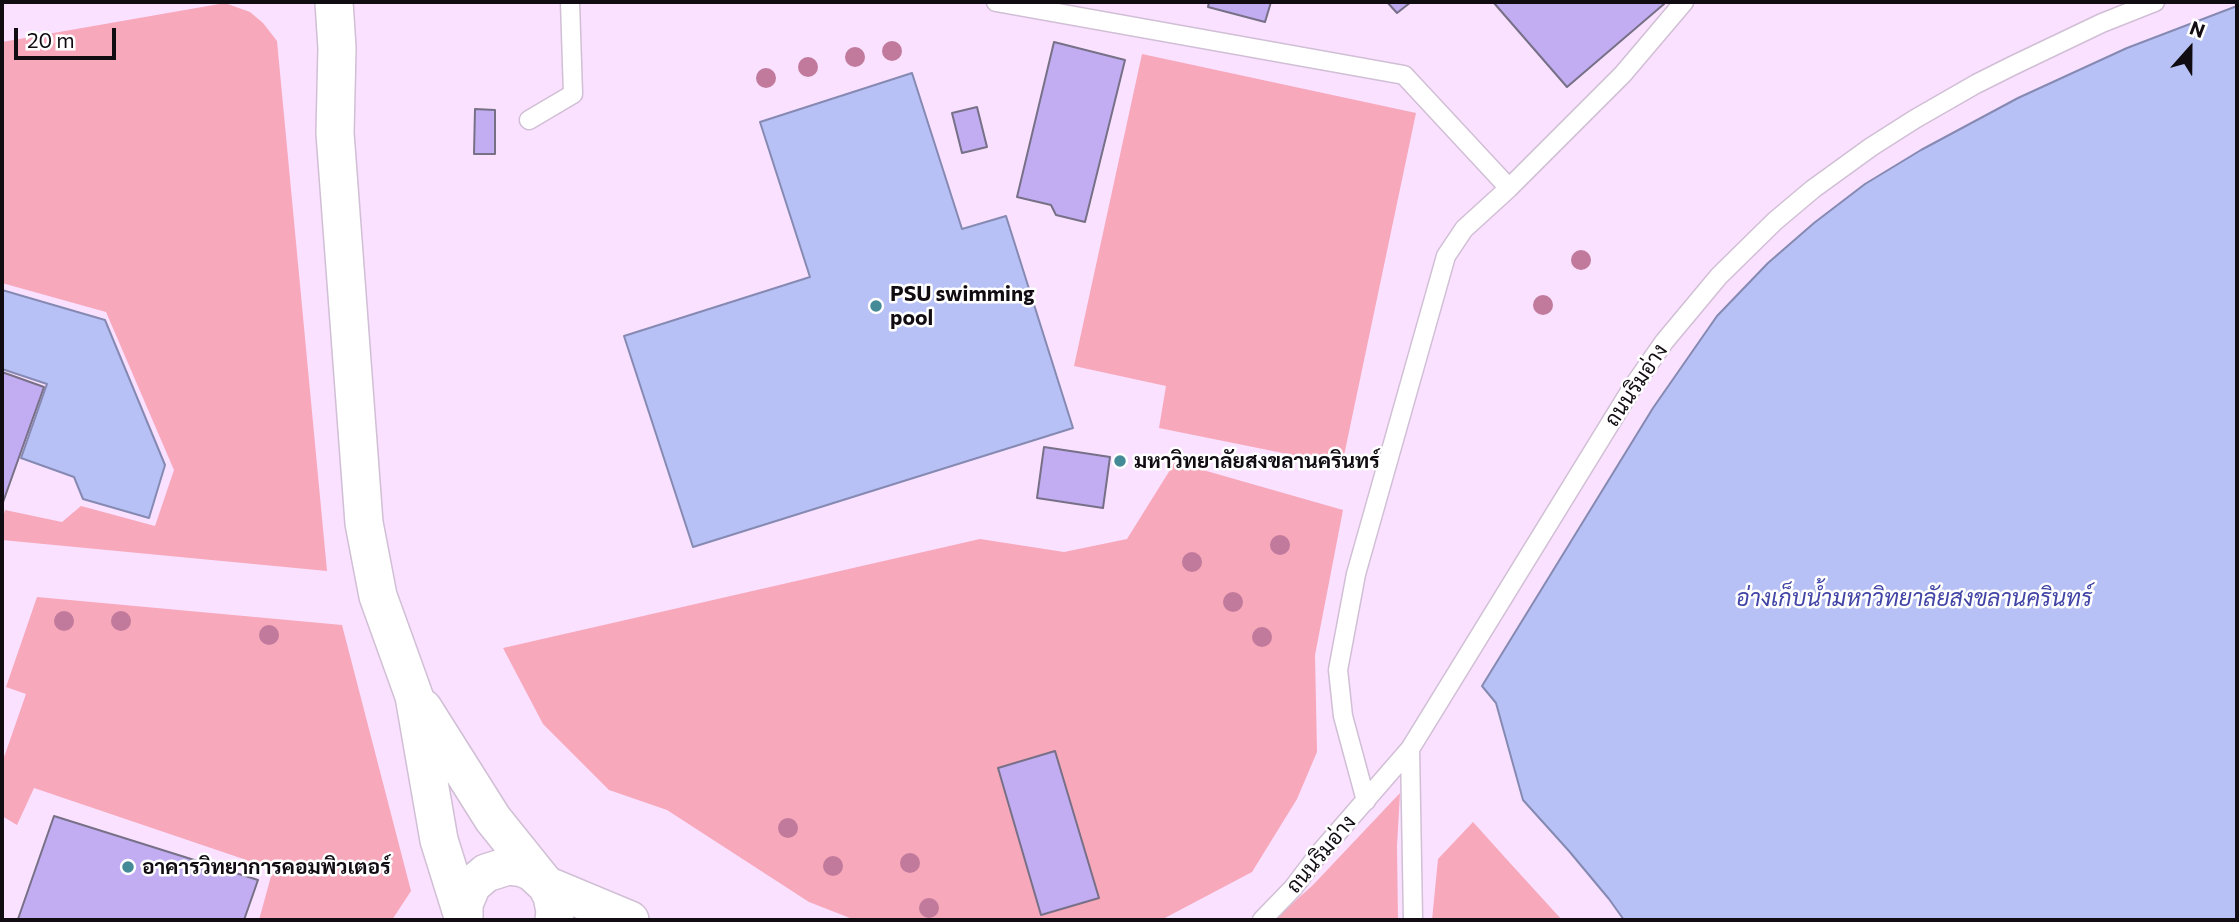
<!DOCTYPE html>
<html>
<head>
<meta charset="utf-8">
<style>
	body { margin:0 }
	#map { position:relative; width:2239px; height:922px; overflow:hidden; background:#fcedff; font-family:Commissioner,sans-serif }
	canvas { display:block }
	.frame { position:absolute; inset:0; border:4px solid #110b12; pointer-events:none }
	.north { position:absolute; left:2155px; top:14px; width:70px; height:70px; -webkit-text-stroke:5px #fff; paint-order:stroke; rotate:21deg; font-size:19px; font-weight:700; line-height:28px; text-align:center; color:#110b12 }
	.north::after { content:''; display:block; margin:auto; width:24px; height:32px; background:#110b12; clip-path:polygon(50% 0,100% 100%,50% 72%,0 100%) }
	.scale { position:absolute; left:14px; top:28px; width:102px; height:32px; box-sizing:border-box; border:4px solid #110b12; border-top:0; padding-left:9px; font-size:21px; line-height:24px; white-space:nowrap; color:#110b12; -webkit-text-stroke:5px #fff; paint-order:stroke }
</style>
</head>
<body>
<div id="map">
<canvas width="2239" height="922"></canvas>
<div class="frame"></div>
<div class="north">N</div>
<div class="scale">20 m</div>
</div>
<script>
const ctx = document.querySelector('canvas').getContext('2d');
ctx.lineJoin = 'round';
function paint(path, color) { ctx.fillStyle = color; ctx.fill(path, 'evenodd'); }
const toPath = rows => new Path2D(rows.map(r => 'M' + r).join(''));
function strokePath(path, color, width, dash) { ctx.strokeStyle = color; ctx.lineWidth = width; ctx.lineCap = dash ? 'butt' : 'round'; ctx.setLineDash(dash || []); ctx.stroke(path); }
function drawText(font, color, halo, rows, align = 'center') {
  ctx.font = font + ' Commissioner,Sarabun,sans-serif'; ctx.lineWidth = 5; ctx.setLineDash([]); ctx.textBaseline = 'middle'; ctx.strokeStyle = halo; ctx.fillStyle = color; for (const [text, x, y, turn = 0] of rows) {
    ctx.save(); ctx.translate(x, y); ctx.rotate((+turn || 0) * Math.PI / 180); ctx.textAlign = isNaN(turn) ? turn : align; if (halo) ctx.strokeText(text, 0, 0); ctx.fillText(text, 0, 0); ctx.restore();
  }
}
const built = toPath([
	[2,2,2237,2,2237,920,2,920]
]);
const green = toPath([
	[225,3,250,12,263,23,277,41,327,571,2,540,2,522,5,510,62,522,81,506,155,526,174,470,106,312,2,283,2,42],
	[1142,54,1416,113,1342,465,1159,428,1166,386,1074,366],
	[1175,462,1343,510,1315,655,1317,752,1297,799,1252,872,1161,920,855,920,809,902,667,810,609,790,543,724,503,648,980,539,1064,552,1127,539],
	[37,597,342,625,411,891,392,920,259,920,273,869,34,788,17,825,2,816,2,763,26,694,6,687],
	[1400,793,1397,846,1398,920,1274,920,1313,885],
	[1473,822,1510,863,1562,920,1432,920,1438,859]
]);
const water = toPath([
	[2237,6,2237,920,1624,920,1609,899,1569,851,1523,800,1496,703,1482,686,1653,408,1717,316,1768,263,1814,223,1865,184,1921,150,2018,98,2127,48,2237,6],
	[912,73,962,229,1006,216,1073,428,693,547,624,336,810,277,760,122,912,73],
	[2,290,105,320,165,465,149,518,83,499,74,477,21,458,47,384,2,369,2,290]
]);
const building = toPath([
	[1209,2,1271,2,1265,22,1208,7,1209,2],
	[1387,2,1411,2,1397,13,1387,2],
	[1495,2,1662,2,1664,4,1567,87,1494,3,1495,2],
	[1054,42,1125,60,1085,222,1056,215,1051,205,1017,197,1054,42],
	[977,107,987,147,962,153,952,113,977,107],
	[475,109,495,110,495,154,474,154,475,109],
	[2,372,44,387,2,505,2,372],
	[1044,447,1110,457,1103,508,1037,498,1044,447],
	[1055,751,1099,898,1041,915,998,768,1055,751],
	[54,816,258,880,244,920,18,919,54,816]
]);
const lane = toPath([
	[996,2,1404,75,1509,188],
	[529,120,573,94,570,2],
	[1410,749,1413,920],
	[1366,801,1343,716,1338,670,1356,574,1446,256,1464,229,1509,188,1623,74,1684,2],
	[1262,920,1293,888,1318,855,1410,749,1632,388,1664,342,1719,276,1775,221,1813,189,1871,147,1915,119,1976,84,2014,65,2102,23,2155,2]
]);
const street = toPath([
	[334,2,337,48,335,133,364,523,378,596,414,696,439,840,464,920],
	[423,708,493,819,546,885,630,920],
	[464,920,464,904,472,885,486,873,508,866,523,868,532,872,546,885,552,896,555,911,554,920]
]);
const trees = [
	[892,51],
	[855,57],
	[808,67],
	[766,78],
	[1581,260],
	[1543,305],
	[1280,545],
	[1192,562],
	[1233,602],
	[64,621],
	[121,621],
	[269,635],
	[1262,637],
	[788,828],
	[910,863],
	[833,866],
	[929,908]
];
const markers = [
	[876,306,7,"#458a97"],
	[1120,461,7,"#458a97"],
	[128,867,7,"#458a97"]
];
const poiNames = [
	["PSU swimming",890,294],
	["pool",890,318],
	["มหาวิทยาลัยสงขลานครินทร์",1134,461],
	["อาคารวิทยาการคอมพิวเตอร์",142,867]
];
const streetNames = [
	["ถนนริมอ่าง",1636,385,-56],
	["ถนนริมอ่าง",1321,854,-50]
];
const waterNames = [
	["อ่างเก็บน้ำมหาวิทยาลัยสงขลานครินทร์",1914,598]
];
paint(built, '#f9e1ff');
paint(green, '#f7a8bb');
paint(water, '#b8c1f6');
strokePath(water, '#868ab2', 2);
paint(building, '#c2adf2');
strokePath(building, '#777087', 2);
strokePath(lane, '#d1bfd5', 21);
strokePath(street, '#d1bfd5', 40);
strokePath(lane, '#fff', 18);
strokePath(street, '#fff', 37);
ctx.fillStyle = '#c17a9b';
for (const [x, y] of trees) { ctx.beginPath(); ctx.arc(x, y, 10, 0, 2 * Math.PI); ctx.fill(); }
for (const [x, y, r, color] of markers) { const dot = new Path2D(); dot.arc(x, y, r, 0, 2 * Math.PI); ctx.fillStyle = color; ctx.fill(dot); strokePath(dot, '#fff', 2.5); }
drawText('bold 21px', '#110b12', '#fff', poiNames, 'left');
drawText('21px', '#110b12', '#fff', streetNames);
drawText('italic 23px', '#4245a6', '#fff', waterNames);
</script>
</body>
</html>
